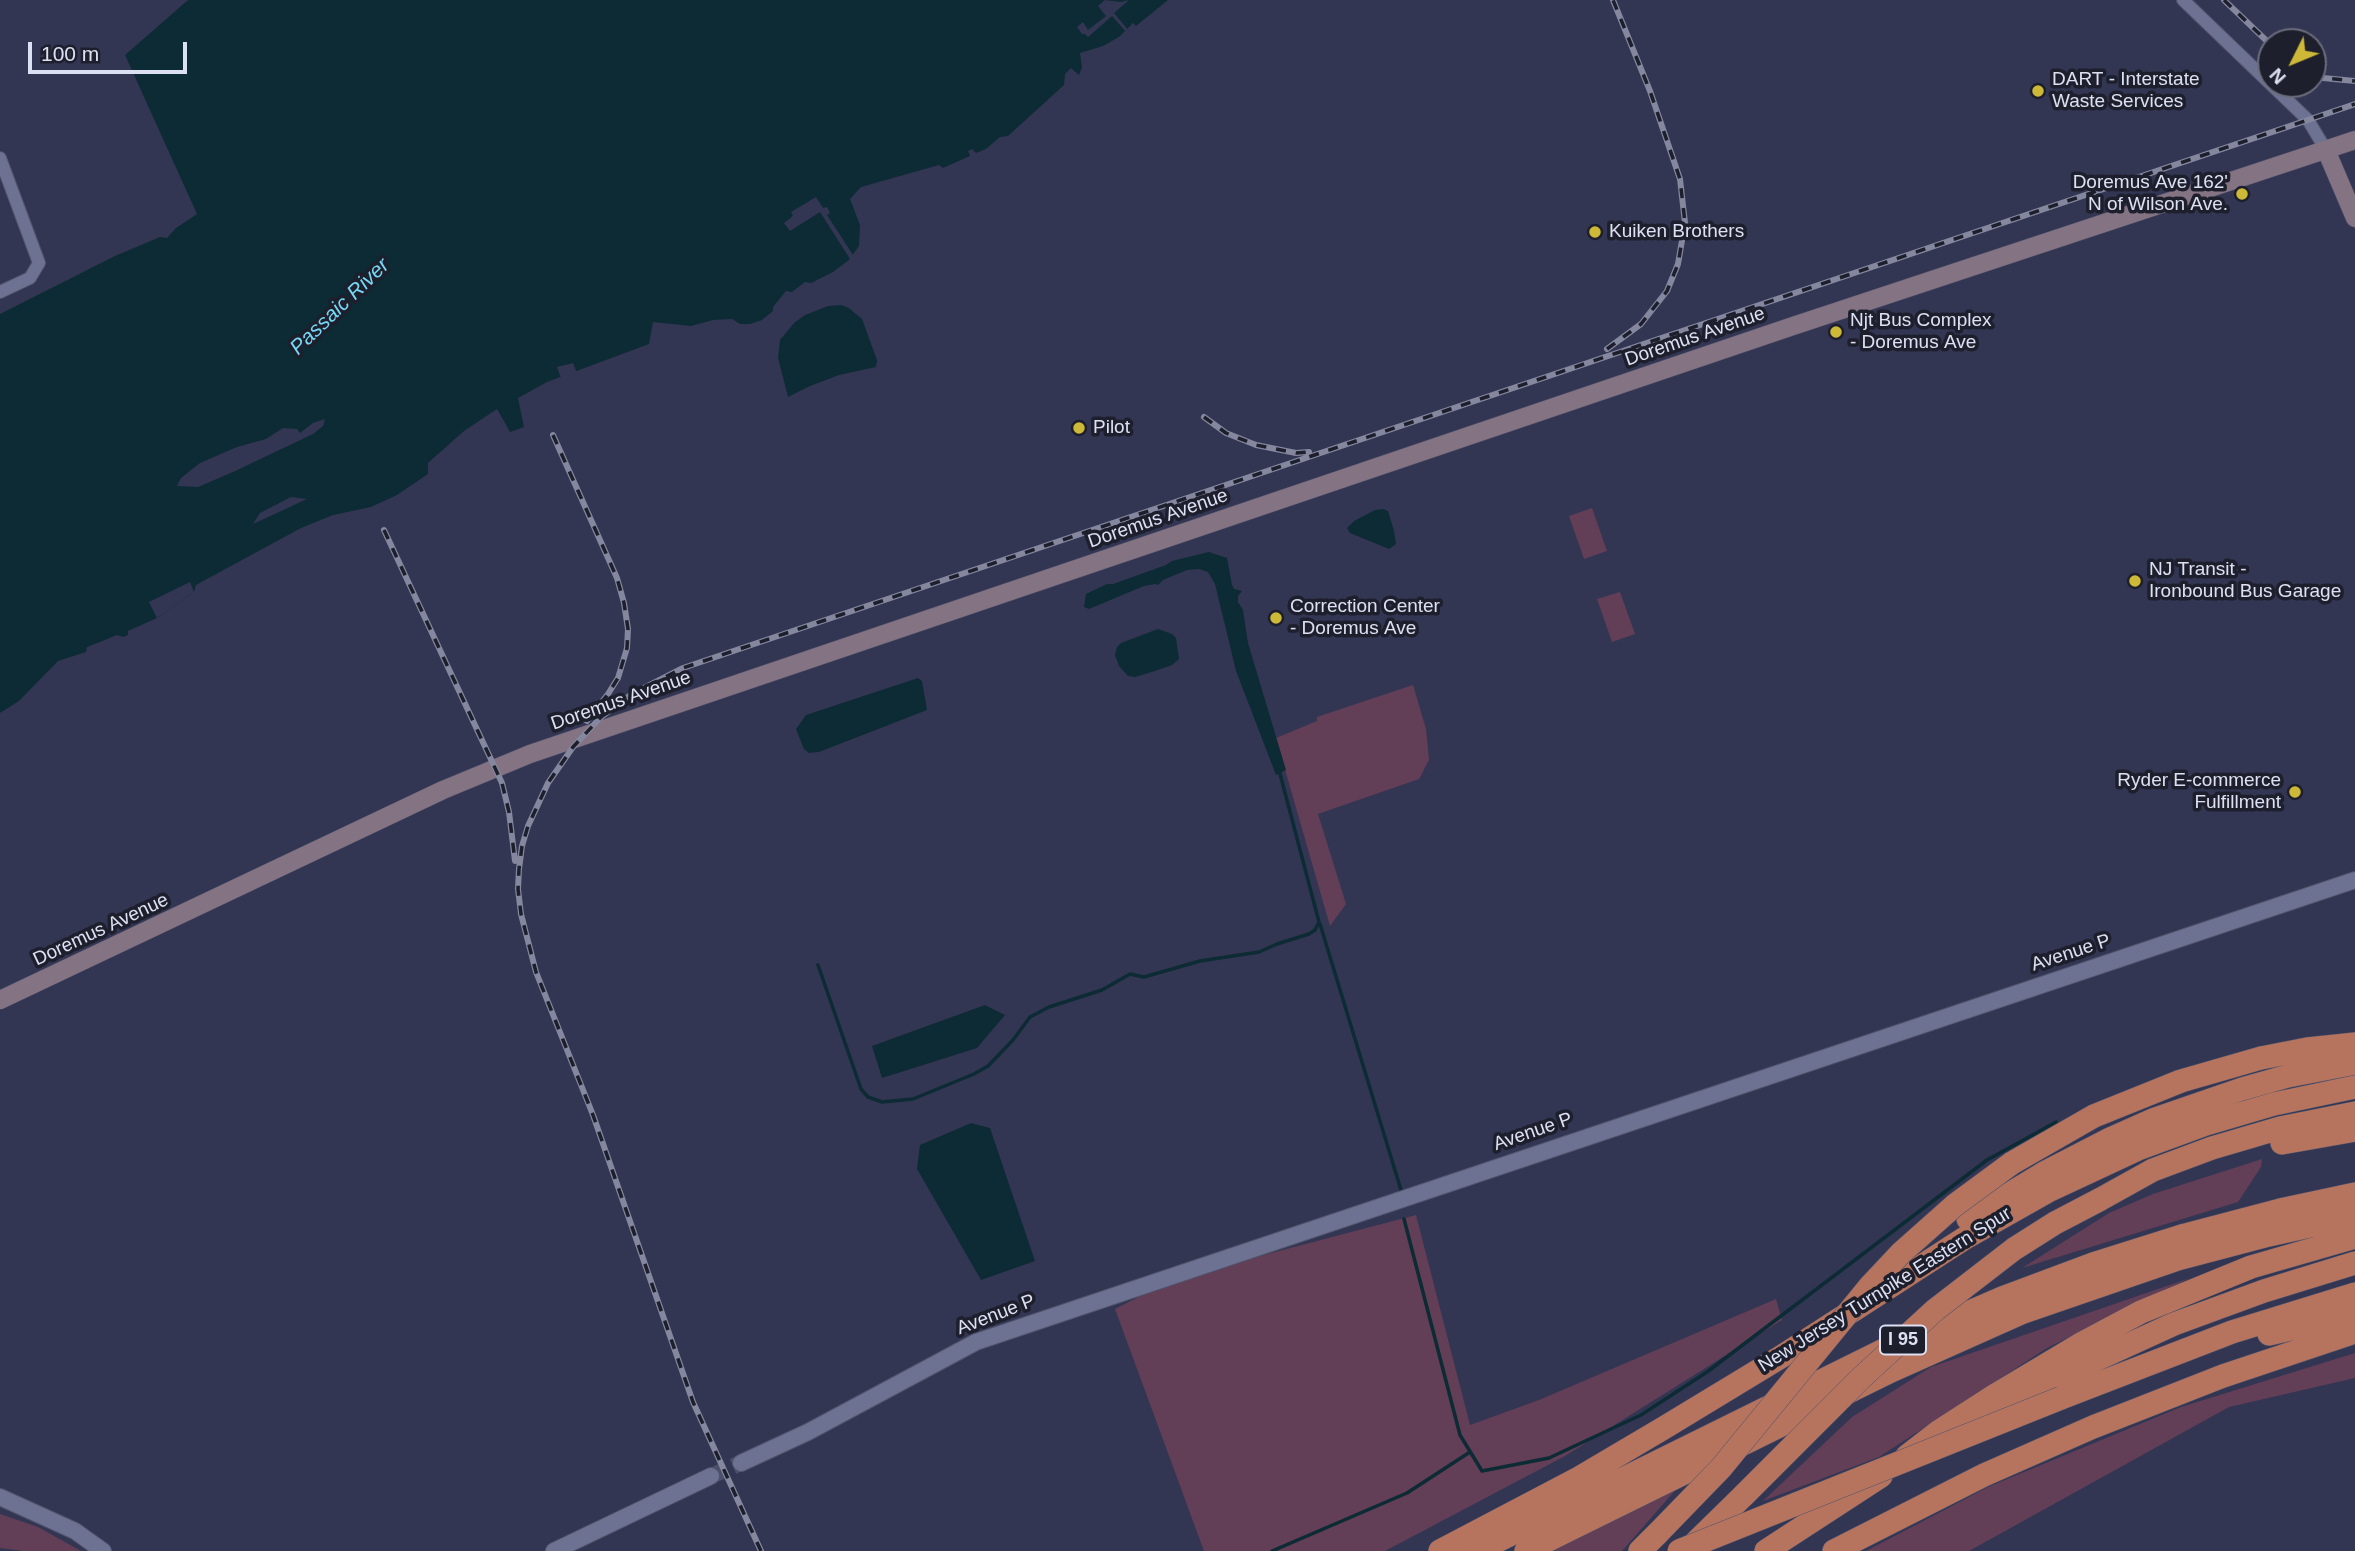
<!DOCTYPE html>
<html>
<head>
<meta charset="utf-8">
<style>
	body { margin:0 }
	#map { position:relative; width:2355px; height:1551px; overflow:hidden; background:#333653; font-family:Helvetica,sans-serif }
	canvas { display:block }
	.north { position:absolute; left:2257px; top:28px; width:70px; height:70px; box-sizing:border-box; background:#1d1f2c; border:2px solid #6a6c7b; border-radius:50%; rotate:227deg; font-size:19px; font-weight:700; line-height:28px; text-align:center; color:#dde0f2 }
	.north::after { content:''; display:block; margin:auto; width:24px; height:32px; background:#ceb837; clip-path:polygon(50% 0,100% 100%,50% 72%,0 100%) }
	.scale { position:absolute; left:28px; top:42px; width:159px; height:32px; box-sizing:border-box; border:4px solid #dde0f2; border-top:0; padding-left:9px; font-size:21px; line-height:24px; white-space:nowrap; color:#dde0f2; -webkit-text-stroke:5px #1d1f2c; paint-order:stroke }
</style>
</head>
<body>
<div id="map">
<canvas width="2355" height="1551"></canvas>
<div class="north">N</div>
<div class="scale">100 m</div>
</div>
<script>
const ctx = document.querySelector('canvas').getContext('2d');
ctx.lineJoin = 'round';
function paint(path, color) { ctx.fillStyle = color; ctx.fill(path, 'evenodd'); }
const toPath = rows => new Path2D(rows.map(r => 'M' + r).join(''));
function strokePath(path, color, width, dash) { ctx.strokeStyle = color; ctx.lineWidth = width; ctx.lineCap = dash ? 'butt' : 'round'; ctx.setLineDash(dash || []); ctx.stroke(path); }
function drawText(font, color, halo, rows, align = 'center') {
  ctx.font = font + ' Helvetica,sans-serif'; ctx.lineWidth = 7; ctx.setLineDash([]); ctx.textBaseline = 'middle'; ctx.strokeStyle = halo; ctx.fillStyle = color; for (const [text, x, y, turn = 0] of rows) {
    ctx.save(); ctx.translate(x, y); ctx.rotate((+turn || 0) * Math.PI / 180); ctx.textAlign = isNaN(turn) ? turn : align; if (halo) ctx.strokeText(text, 0, 0); ctx.fillText(text, 0, 0); ctx.restore();
  }
}
const green = toPath([
	[1592,508,1607,551,1584,559,1569,516],
	[1620,592,1635,634,1612,642,1597,599],
	[1413,685,1426,729,1429,760,1419,779,1318,814,1346,904,1330,926,1276,738,1317,721,1317,717],
	[2262,1159,2261,1167,2238,1202,2022,1268,2109,1213,2153,1194],
	[1416,1215,1470,1425,1539,1400,1776,1299,1782,1320,1565,1456,1385,1551,1204,1551,1115,1309,1176,1278],
	[2190,1278,2047,1348,1879,1457,1763,1501,1852,1417,1931,1367],
	[2355,1353,2355,1378,2229,1407,1969,1551,1866,1551,1988,1487,2181,1407],
	[1679,1486,1622,1551,1550,1551],
	[0,1514,38,1527,81,1551,24,1551,0,1548]
]);
const water = toPath([
	[188,0,1168,0,1136,26,1133,23,1119,37,1103,46,1080,53,1082,67,1079,75,1071,68,1065,74,1064,85,1008,136,1000,137,986,149,976,153,972,149,968,151,970,156,943,168,939,165,861,187,850,199,860,225,859,246,849,260,833,272,811,283,805,282,792,292,786,291,773,307,773,311,762,320,750,324,740,324,732,319,713,320,691,326,653,322,649,344,547,382,518,398,524,427,510,432,497,409,464,431,428,463,428,474,397,495,371,507,333,515,301,528,196,585,194,592,157,618,128,631,128,635,123,637,117,635,100,642,87,647,86,652,58,661,19,701,0,713,0,314,115,256,160,237,167,238,176,228,197,214,125,55],
	[841,305,849,308,862,319,877,360,876,367,839,375,810,386,788,397,778,358,780,340,794,323,805,315,828,306],
	[1383,509,1388,511,1394,531,1396,544,1389,549,1350,533,1347,528,1354,521,1375,510],
	[1209,552,1227,558,1232,585,1234,589,1242,591,1238,596,1238,602,1243,610,1248,643,1286,770,1276,775,1236,671,1215,584,1208,572,1199,569,1187,570,1163,580,1158,585,1155,584,1144,586,1089,609,1084,607,1086,594,1107,584,1113,584,1166,565,1172,561],
	[1158,629,1172,634,1176,638,1179,659,1172,665,1155,671,1135,677,1128,676,1119,666,1115,655,1117,647,1121,643],
	[918,678,922,681,927,710,819,752,809,753,804,749,796,729,806,715],
	[985,1005,1005,1015,977,1048,882,1078,872,1046],
	[971,1123,990,1128,1035,1261,981,1280,917,1169,920,1145]
]);
const pier = toPath([
	[1105,0,1121,2,1129,0,1114,13,1129,31,1127,33,1112,16,1088,37,1085,34,1082,34,1077,27,1083,22,1088,30,1106,16,1098,6],
	[816,197,823,208,827,207,830,213,827,215,855,258,852,262,820,212,790,231,784,223,793,216,791,212],
	[573,363,578,376,562,381,557,367],
	[325,419,323,426,313,434,233,472,198,487,177,486,181,478,200,463,237,447,266,439,283,428,297,429,300,433,313,423],
	[291,497,307,499,253,524,260,513],
	[190,582,194,592,157,618,149,602]
]);
const stream = toPath([
	[1320,924,1401,1190],
	[818,965,861,1089,868,1097,882,1102,913,1099,974,1074,988,1066,1013,1040,1030,1017,1049,1007,1102,990,1130,974,1144,977,1200,961,1259,952,1277,944,1309,934,1315,930,1319,922,1279,770],
	[1404,1219,1460,1435,1482,1471,1549,1458,1641,1415,1707,1372,1987,1160,2056,1122],
	[1272,1551,1407,1493,1470,1452]
]);
const tertiaryTunnel = toPath([
	[711,1476,741,1463]
]);
const minor = toPath([
	[2183,0,2308,120,2326,150],
	[0,158,39,263,30,278,0,292]
]);
const tertiary = toPath([
	[741,1463,808,1432,976,1342,2355,880],
	[0,1497,75,1531,103,1551],
	[554,1551,711,1476]
]);
const secondary = toPath([
	[2326,150,2355,218],
	[0,1000,443,790,530,754,1793,326,2355,140]
]);
const motorway = toPath([
	[2261,1058,2307,1049,2355,1044],
	[2282,1143,2355,1130],
	[2099,1200,2153,1170,2212,1148,2280,1128,2355,1113],
	[1968,1219,2044,1173,2110,1139,2155,1119,2242,1089,2288,1076,2355,1063],
	[2269,1334,2355,1314],
	[2061,1398,2232,1332,2355,1294],
	[1972,1425,2069,1372,2174,1324,2264,1291,2355,1263],
	[1907,1456,1938,1432,1997,1394,2079,1345,2141,1312,2251,1267,2355,1237],
	[1694,1544,1744,1495],
	[1440,1551,1579,1478,1662,1429,1784,1355,1965,1238,2050,1190,2138,1149,2206,1124,2274,1104,2355,1087],
	[1477,1551,1900,1342,2002,1298,2093,1264,2185,1235,2280,1210,2355,1194],
	[1526,1551,1891,1371,2021,1313,2178,1259,2269,1235,2355,1216],
	[1640,1551,1658,1533],
	[1766,1551,1881,1476],
	[1834,1551,1984,1475,2093,1427,2223,1376,2355,1332]
]);
const rail = toPath([
	[2224,0,2271,45],
	[2313,74,2323,78,2355,81],
	[1607,349,1641,324,1667,291,1678,264,1685,223,1680,179,1650,91,1613,0],
	[1204,417,1226,433,1256,445,1296,453,1309,452],
	[553,435,617,578,624,603,628,629,627,648,618,678,608,694,587,721],
	[384,530,502,783,509,812,515,861],
	[761,1551,693,1402,593,1115,536,972,521,914,518,889,519,869,522,846,528,826,548,783,573,747,601,717,632,694,683,668,2355,104]
]);
const motorwayBridge = toPath([
	[1744,1495,1861,1378,1935,1310,2014,1249,2055,1223,2099,1200],
	[1658,1533,1721,1468,1870,1286,1901,1253,1955,1205,2012,1163,2094,1116,2181,1081,2261,1058],
	[1679,1551,2061,1398]
]);
const markers = [
	[2038,91,7,"#ceb837"],
	[2242,194,7,"#ceb837"],
	[1595,232,7,"#ceb837"],
	[1836,332,7,"#ceb837"],
	[1079,428,7,"#ceb837"],
	[2135,581,7,"#ceb837"],
	[1276,618,7,"#ceb837"],
	[2295,792,7,"#ceb837"]
];
const shields = [
	[1903,1340,46]
];
const shieldNames = [
	["I 95",1903,1340]
];
const poiNames = [
	["DART - Interstate",2052,80],
	["Waste Services",2052,102],
	["Doremus Ave 162'",2228,183,"right"],
	["N of Wilson Ave.",2228,205,"right"],
	["Kuiken Brothers",1609,232],
	["Njt Bus Complex",1850,321],
	["- Doremus Ave",1850,343],
	["Pilot",1093,428],
	["NJ Transit -",2149,570],
	["Ironbound Bus Garage",2149,592],
	["Correction Center",1290,607],
	["- Doremus Ave",1290,629],
	["Ryder E-commerce",2281,781,"right"],
	["Fulfillment",2281,803,"right"]
];
const streetNames = [
	["Doremus Avenue",1695,337,-19],
	["Doremus Avenue",1158,519,-19],
	["Doremus Avenue",621,701,-19],
	["Doremus Avenue",101,930,-25],
	["Avenue P",2071,953,-18],
	["Avenue P",1533,1132,-19],
	["New Jersey Turnpike Eastern Spur",1885,1290,-32],
	["Avenue P",996,1315,-21]
];
const waterNames = [
	["Passaic River",340,307,-44]
];
paint(green, '#623e57');
paint(water, '#0d2b34');
paint(pier, '#333653');
strokePath(stream, '#0d2b34', 3.5);
strokePath(tertiaryTunnel, '#4c506b', 16, [16, 8]);
strokePath(minor, '#51546c', 14);
strokePath(tertiary, '#51546c', 18);
strokePath(secondary, '#51546c', 19);
strokePath(motorway, '#51546c', 24);
strokePath(minor, '#6e7292', 12);
strokePath(tertiary, '#6e7292', 16);
strokePath(secondary, '#847382', 18);
strokePath(motorway, '#b6745e', 23);
strokePath(rail, '#84879e', 6);
strokePath(rail, '#1d1f2c', 3.5, [10]);
strokePath(motorwayBridge, '#51546c', 24, []);
strokePath(motorwayBridge, '#b6745e', 23);
for (const [x, y, r, color] of markers) { const dot = new Path2D(); dot.arc(x, y, r, 0, 2 * Math.PI); ctx.fillStyle = color; ctx.fill(dot); strokePath(dot, '#1d1f2c', 2.5); }
for (const [x, y, w] of shields) { const box = new Path2D(); box.roundRect(x - w / 2, y - 14.5, w, 29, 5); ctx.fillStyle = '#1d1f2c'; ctx.fill(box); strokePath(box, '#dde0f2', 2); }
drawText('bold 18px', '#dde0f2', null, shieldNames);
drawText('19px', '#dde0f2', '#1d1f2c', poiNames, 'left');
drawText('19px', '#dde0f2', '#1d1f2c', streetNames);
drawText('italic 21px', '#75d9f6', '#1d1f2c', waterNames);
</script>
</body>
</html>
